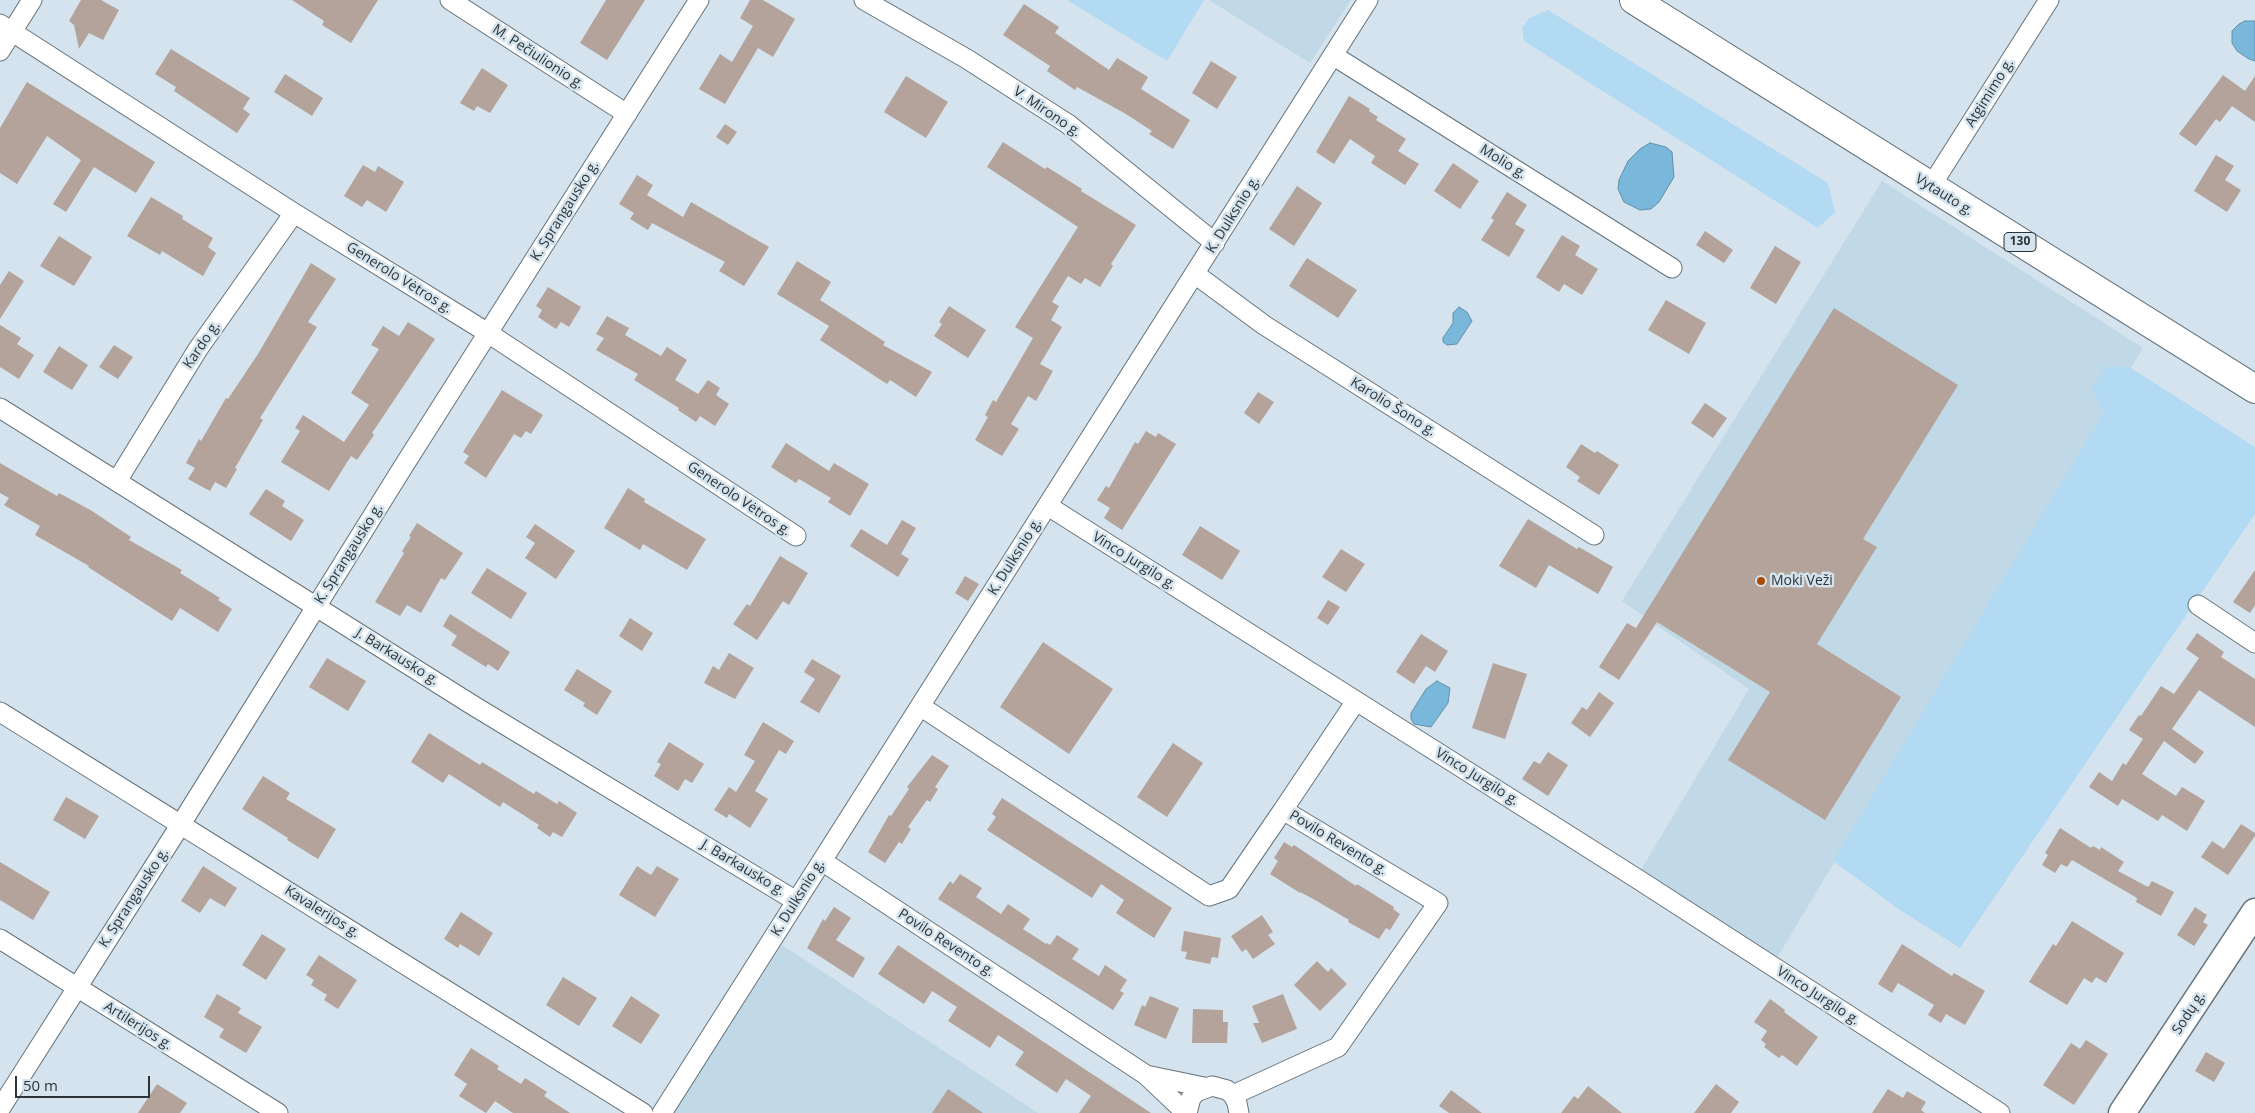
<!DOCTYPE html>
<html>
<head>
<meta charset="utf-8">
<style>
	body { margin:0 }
	#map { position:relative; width:2255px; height:1113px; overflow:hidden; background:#d4e3ed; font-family:"Open Sans",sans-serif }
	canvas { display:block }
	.scale { position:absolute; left:15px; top:1076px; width:135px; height:22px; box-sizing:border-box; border:2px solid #2d3437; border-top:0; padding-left:6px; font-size:15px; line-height:18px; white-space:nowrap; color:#2d3437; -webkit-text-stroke:4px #d4e3ed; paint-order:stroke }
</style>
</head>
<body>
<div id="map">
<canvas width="2255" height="1113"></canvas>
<div class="scale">50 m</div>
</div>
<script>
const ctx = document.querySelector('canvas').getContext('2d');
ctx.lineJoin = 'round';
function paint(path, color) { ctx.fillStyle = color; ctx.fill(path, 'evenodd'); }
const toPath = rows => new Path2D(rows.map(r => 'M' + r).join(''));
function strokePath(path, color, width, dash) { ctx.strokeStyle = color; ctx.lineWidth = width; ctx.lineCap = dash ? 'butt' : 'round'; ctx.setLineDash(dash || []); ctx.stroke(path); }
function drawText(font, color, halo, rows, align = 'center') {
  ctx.font = font + ' "Open Sans",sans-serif'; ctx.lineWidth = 5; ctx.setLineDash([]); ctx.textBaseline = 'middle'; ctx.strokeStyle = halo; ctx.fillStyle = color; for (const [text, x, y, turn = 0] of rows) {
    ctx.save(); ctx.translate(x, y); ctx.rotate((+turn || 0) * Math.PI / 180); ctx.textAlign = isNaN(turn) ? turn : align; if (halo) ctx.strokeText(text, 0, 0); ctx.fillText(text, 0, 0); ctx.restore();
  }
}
const built = toPath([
	[1209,0,1351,0,1310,63],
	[1882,181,2143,348,1772,966,1636,878,1749,689,1622,601],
	[782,945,1038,1113,673,1113]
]);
const green = toPath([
	[1067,0,1204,0,1167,61],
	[1548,10,1828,183,1835,212,1818,228,1524,41,1522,28,1529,18],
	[2106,366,2131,368,2255,447,2255,514,1960,948,1900,910,1833,861,2104,412,2091,389]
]);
const water = toPath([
	[2245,21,2255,21,2255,61,2249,59,2237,51,2232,43,2232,31,2239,24,2245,21],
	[1650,143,1666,147,1672,152,1674,177,1659,202,1651,209,1640,210,1624,202,1618,189,1619,180,1628,161,1640,149,1650,143],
	[1459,307,1467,312,1472,321,1457,344,1447,345,1443,342,1443,338,1453,323,1453,313,1459,307],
	[1437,681,1450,688,1448,703,1431,727,1414,724,1411,719,1411,713,1426,689,1437,681]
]);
const building = toPath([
	[81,0,101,0,119,10,103,40,89,33,79,49,74,25,69,21],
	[292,0,378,0,351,43,322,25,324,21],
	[606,0,645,0,607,60,580,43],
	[750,0,763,0,795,19,773,57,758,48,725,104,699,89,720,54,732,62,753,26,740,18],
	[1024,4,1059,27,1055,33,1109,70,1117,58,1148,77,1141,89,1190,120,1173,149,1149,134,1152,131,1126,114,1077,87,1075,90,1047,71,1050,66,1003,35],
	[171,49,250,98,243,109,250,114,237,133,174,91,176,87,155,74],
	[1211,61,1237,77,1217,109,1192,93],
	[482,68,508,85,490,113,477,106,474,111,460,103],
	[285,74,323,98,312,116,274,92],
	[2223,75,2245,91,2255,76,2255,122,2232,106,2220,122,2216,119,2196,146,2179,134],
	[906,76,948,102,926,138,884,112],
	[27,82,155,162,136,193,94,167,66,212,53,204,81,160,47,136,17,184,0,173,0,128],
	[1349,96,1370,109,1369,111,1378,117,1376,120,1406,139,1398,151,1419,164,1405,185,1371,163,1375,156,1350,139,1334,164,1316,152],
	[725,124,737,132,728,145,716,137],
	[1003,142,1045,169,1047,167,1082,189,1081,191,1136,225,1111,264,1113,266,1100,287,1085,278,1081,284,1068,276,1052,302,1059,306,1051,320,1062,327,1040,364,1053,371,1036,401,1028,396,1011,424,1019,429,1002,456,975,440,988,417,985,415,993,400,996,402,1033,338,1015,327,1078,227,987,167],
	[2216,155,2234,166,2225,180,2241,190,2227,212,2194,191],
	[1453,163,1479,181,1460,209,1434,191],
	[363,165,375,172,378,166,404,182,386,212,367,200,362,207,344,196],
	[637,175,653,185,647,195,683,217,691,202,769,247,744,286,719,271,725,262,652,223,648,230,630,219,634,213,619,204],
	[1297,186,1322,203,1294,246,1269,229],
	[1507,192,1527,205,1515,224,1525,230,1509,257,1481,240,1494,220,1491,218],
	[151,197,183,216,182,219,213,238,208,247,216,253,203,276,162,251,160,255,127,236],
	[1705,231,1733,250,1724,263,1696,245],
	[1562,235,1580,246,1575,255,1598,269,1582,295,1564,284,1559,292,1536,277],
	[59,236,92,257,74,286,40,266],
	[1775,246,1801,262,1776,304,1750,288],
	[1307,258,1357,290,1338,318,1289,286],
	[797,261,831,282,820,300,885,342,883,345,932,372,916,397,890,380,887,384,820,340,829,326,777,294],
	[311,263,336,279,308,322,317,327,260,418,263,420,235,468,237,469,226,488,215,482,210,491,188,479,195,468,186,463,199,439,201,441,226,398,228,399,258,354],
	[9,271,24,281,0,319,0,285],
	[548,287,581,307,569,327,561,322,556,329,538,317,542,310,536,306],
	[1666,300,1706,323,1689,354,1648,330],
	[949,306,986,330,968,358,934,336,942,324,939,322],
	[1834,308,1958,385,1863,539,1877,547,1817,644,1901,697,1825,820,1728,760,1770,692,1657,622,1619,680,1599,667,1627,623,1636,628],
	[607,316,629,328,625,335,661,356,667,347,687,360,675,380,698,394,708,380,720,388,716,395,729,404,715,426,700,416,696,422,678,410,679,408,634,380,638,374,596,350,604,338,596,334],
	[408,322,435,339,372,433,374,435,357,460,351,456,329,491,281,462,300,431,295,428,303,415,344,442,369,405,351,393,379,349,371,345,383,326,399,336],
	[0,325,21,338,17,344,34,355,19,379,0,367],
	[114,345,133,357,118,379,99,367],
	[59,346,88,365,72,390,43,372],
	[502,390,543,415,531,434,526,431,521,438,514,434,486,478,464,463,469,456,463,452],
	[1258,392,1274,402,1259,424,1244,413],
	[1705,403,1727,418,1713,438,1691,423],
	[1146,431,1156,437,1158,433,1176,444,1122,530,1104,518,1110,508,1097,500,1106,486,1109,488,1135,442,1138,444],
	[786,443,829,471,834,463,869,484,850,516,828,502,831,498,799,479,796,483,771,467],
	[1581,444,1595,453,1597,451,1619,465,1599,495,1577,481,1580,477,1566,467],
	[0,463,57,496,59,493,92,511,131,537,129,540,182,570,180,573,220,598,218,600,232,609,218,632,180,608,172,621,88,567,89,566,35,535,40,526,4,505,9,498,0,493],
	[628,488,645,499,644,502,706,539,687,570,643,544,640,550,604,528],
	[266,489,285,501,282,506,304,520,291,541,249,514],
	[1528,519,1577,549,1579,547,1613,567,1598,594,1549,565,1536,588,1499,566],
	[902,520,916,528,901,554,909,559,898,577,850,546,861,529,887,545],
	[417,523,463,553,445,580,441,578,421,613,407,605,400,616,375,602,404,553,402,551,411,537,409,536],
	[535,524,575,551,556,579,525,558,535,543,526,537],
	[1200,526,1240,551,1222,580,1182,555],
	[1341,549,1365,564,1346,592,1322,577],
	[780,556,808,573,789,605,783,601,757,640,733,624,747,604,750,606],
	[487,568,527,593,511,619,471,593],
	[2255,570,2255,605,2250,613,2233,602],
	[965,576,979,584,968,601,955,593],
	[1328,600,1340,607,1328,625,1317,618],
	[450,614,510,652,498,671,488,664,486,667,451,645,457,636,443,626],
	[630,618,653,633,642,651,619,636],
	[2197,633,2224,652,2221,657,2255,679,2255,727,2199,690,2172,729,2204,752,2195,764,2164,741,2142,774,2176,796,2182,787,2205,801,2187,831,2162,815,2158,821,2122,799,2118,806,2089,787,2099,772,2112,781,2123,763,2126,765,2143,739,2129,730,2139,715,2141,716,2161,686,2174,694,2199,658,2186,649],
	[1421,634,1448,651,1435,672,1426,666,1414,684,1396,672],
	[1043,642,1113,689,1069,754,1000,707],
	[729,653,754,668,735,699,704,683,713,666,719,670],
	[327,658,366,681,348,711,309,687],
	[812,659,841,676,819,713,800,702,815,679,804,672],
	[1493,663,1527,674,1505,739,1472,728],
	[577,669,612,691,597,715,583,706,585,703,564,690],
	[1599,692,1614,703,1590,737,1571,723,1582,707,1587,710],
	[763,722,794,741,786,754,779,750,755,791,768,799,750,828,729,814,727,818,714,810,729,787,736,792,755,761,744,755],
	[429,733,480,765,482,762,534,794,536,791,557,804,559,801,577,813,562,837,553,832,550,837,537,828,539,825,503,802,500,807,449,774,443,783,411,762],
	[669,742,704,764,692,783,685,779,678,791,654,776,661,764,657,762],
	[1173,743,1203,763,1167,817,1137,797],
	[1548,752,1568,765,1548,796,1522,779,1534,761,1540,764],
	[932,755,949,766,935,787,938,789,930,802,927,800,908,827,911,829,902,844,899,842,885,863,868,852,889,815,891,816,909,789,907,787],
	[263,776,290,793,286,799,336,829,318,859,287,840,288,838,242,809],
	[66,797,99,816,85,839,53,820],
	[1002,798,1172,908,1154,938,1116,913,1124,900,1101,884,1092,898,987,830,996,817,992,814],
	[2241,824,2255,833,2255,836,2228,875,2201,857,2212,841,2224,849],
	[2060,828,2091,848,2093,846,2100,850,2101,847,2124,862,2118,871,2148,887,2152,881,2174,892,2161,916,2136,902,2137,898,2072,860,2067,867,2061,864,2055,873,2042,865,2048,855,2045,853],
	[1284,842,1292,847,1294,845,1356,886,1357,884,1394,907,1393,909,1400,914,1390,930,1386,928,1379,939,1348,922,1349,920,1315,900,1300,892,1300,893,1270,874,1278,861,1274,858],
	[0,862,50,892,33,920,0,900],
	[203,866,237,888,225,907,210,898,200,913,181,901],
	[637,866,651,875,657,866,679,879,655,917,619,895],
	[960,874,982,888,976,897,1001,914,1008,904,1030,919,1023,929,1046,944,1047,943,1050,945,1057,935,1079,949,1072,959,1099,976,1105,965,1127,980,1120,991,1124,993,1113,1010,938,899,950,881,953,884],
	[834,907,851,918,836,940,865,958,853,978,807,948,823,919,825,921],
	[2195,907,2207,915,2203,922,2208,925,2194,946,2177,935],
	[461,912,493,933,479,956,460,944,458,948,444,939],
	[1262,915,1273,932,1268,935,1275,944,1253,959,1246,949,1242,952,1231,936],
	[2072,921,2124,953,2106,983,2096,977,2092,983,2084,978,2067,1005,2029,982,2053,944,2056,946],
	[1184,931,1221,938,1218,958,1212,957,1210,964,1185,959,1187,952,1181,951],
	[262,934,286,949,266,980,242,965],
	[1902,944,1952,976,1954,973,1985,991,1965,1025,1946,1014,1941,1023,1928,1015,1934,1005,1898,983,1892,993,1878,984],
	[898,945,947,978,1151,1113,1079,1113,1091,1096,1066,1079,1057,1093,1015,1065,1024,1052,998,1035,990,1048,948,1021,957,1007,932,991,924,1004,878,974],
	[319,955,357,980,338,1009,324,1000,327,995,311,985,314,980,306,975],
	[1317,961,1328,972,1331,968,1347,984,1320,1011,1294,985],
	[563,977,597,998,579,1026,546,1005],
	[217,994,241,1008,238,1013,262,1027,246,1053,219,1037,224,1029,204,1017],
	[1283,994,1297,1029,1262,1043,1253,1023,1259,1023,1252,1006],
	[631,996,660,1015,641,1044,612,1026],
	[1150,996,1179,1008,1166,1039,1134,1025,1142,1005,1145,1007],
	[1770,999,1785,1010,1784,1012,1818,1037,1797,1066,1782,1055,1779,1058,1764,1047,1766,1044,1761,1040,1767,1031,1754,1022],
	[1193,1009,1223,1010,1223,1022,1228,1022,1227,1043,1192,1043],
	[2086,1040,2108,1054,2074,1105,2043,1085,2071,1043,2080,1049],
	[471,1048,499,1066,497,1069,521,1084,525,1078,547,1092,544,1096,570,1113,513,1113,495,1101,486,1113,459,1096,467,1084,454,1075],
	[2206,1052,2225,1063,2214,1082,2195,1071],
	[157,1084,187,1103,180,1113,138,1113],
	[1716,1084,1739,1102,1731,1113,1694,1113],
	[1588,1086,1622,1113,1561,1113,1574,1096,1578,1099],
	[948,1089,983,1113,932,1113],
	[1888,1089,1903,1098,1907,1091,1917,1097,1926,1102,1921,1110,1925,1113,1872,1113],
	[1451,1090,1482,1113,1449,1113,1439,1106]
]);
const minor = toPath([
	[450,0,627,114],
	[864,0,967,59,1068,124,1215,243],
	[0,24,294,213,488,333,796,536],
	[0,51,32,0],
	[1334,56,1672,268],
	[1931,186,2049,0],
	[1195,274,1264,325,1594,535],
	[0,408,474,706,796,901],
	[117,481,198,349,294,213],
	[1048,506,1636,878,2000,1113],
	[2198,605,2255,643],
	[920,706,1209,896,1229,889,1283,810,1438,903,1338,1047,1233,1095],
	[0,712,643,1113],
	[1283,810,1356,701],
	[822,861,1146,1075,1186,1113],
	[0,939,278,1113],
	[1146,1075,1204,1087],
	[0,1109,181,824,403,467,699,0],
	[662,1113,1368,0],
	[1187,1113,1191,1098,1196,1092,1212,1086,1227,1090,1233,1095,1237,1103,1239,1113]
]);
const secondary = toPath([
	[2122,1113,2255,912]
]);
const primary = toPath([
	[1634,0,2255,389]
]);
const markers = [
	[1761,581,5,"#ab4b03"]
];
const shields = [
	[2020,242,32]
];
const shieldNames = [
	["130",2020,242]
];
const streetNames = [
	["M. Pečiulionio g.",538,57,33],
	["Atgimimo g.",1990,93,-58],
	["V. Mirono g.",1047,112,34],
	["Molio g.",1503,162,32],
	["Vytauto g.",1944,195,32],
	["K. Sprangausko g.",565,211,-58],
	["K. Dulksnio g.",1233,215,-58],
	["Generolo Vėtros g.",399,278,32],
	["Kardo g.",202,345,-56],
	["Karolio Šono g.",1393,407,32],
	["Generolo Vėtros g.",739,499,34],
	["K. Sprangausko g.",349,554,-58],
	["K. Dulksnio g.",1015,557,-58],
	["Vinco Jurgilo g.",1134,561,32],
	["J. Barkausko g.",397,657,32],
	["Vinco Jurgilo g.",1477,777,32],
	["Povilo Revento g.",1338,843,31],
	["J. Barkausko g.",743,868,31],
	["K. Sprangausko g.",134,898,-57],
	["K. Dulksnio g.",798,898,-58],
	["Kavalerijos g.",322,912,32],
	["Povilo Revento g.",946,943,33],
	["Vinco Jurgilo g.",1818,996,33],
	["Sodų g.",2189,1013,-57],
	["Artilerijos g.",138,1026,32]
];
const poiNames = [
	["Moki Veži",1771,581]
];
paint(built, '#c1d8e6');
paint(green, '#b2daf2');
paint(water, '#79b7db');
strokePath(water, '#6290aa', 1);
paint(building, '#b3a39b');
strokePath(minor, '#65737c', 21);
strokePath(secondary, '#65737c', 29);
strokePath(primary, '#65737c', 30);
strokePath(minor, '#fff', 19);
strokePath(secondary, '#fff', 26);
strokePath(primary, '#fff', 28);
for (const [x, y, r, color] of markers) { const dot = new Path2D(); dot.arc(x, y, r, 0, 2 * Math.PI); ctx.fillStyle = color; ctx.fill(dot); strokePath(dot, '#d4e3ed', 2); }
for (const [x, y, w] of shields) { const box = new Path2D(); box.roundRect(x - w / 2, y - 9.5, w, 19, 4); ctx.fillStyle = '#d4e3ed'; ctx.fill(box); strokePath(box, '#2d3437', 1); }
drawText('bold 12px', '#2d3437', null, shieldNames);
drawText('14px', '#2d3437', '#d4e3ed', streetNames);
drawText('14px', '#2d3437', '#d4e3ed', poiNames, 'left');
</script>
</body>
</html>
